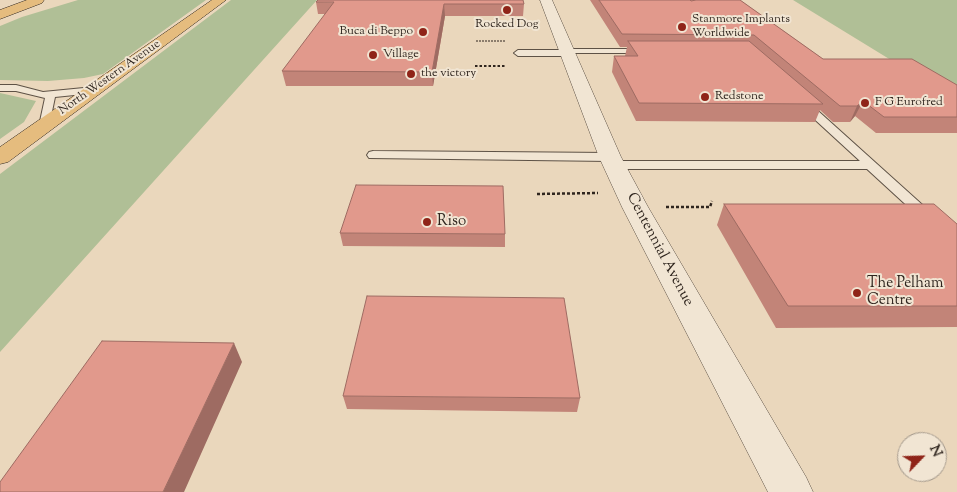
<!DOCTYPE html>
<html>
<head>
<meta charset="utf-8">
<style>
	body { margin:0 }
	#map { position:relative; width:957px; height:492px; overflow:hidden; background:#ead7bc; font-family:"Sorts Mill Goudy",serif }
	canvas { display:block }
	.north { position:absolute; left:897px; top:432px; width:50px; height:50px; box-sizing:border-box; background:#f1e5d3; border:1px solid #a3988b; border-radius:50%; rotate:66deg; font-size:14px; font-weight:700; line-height:20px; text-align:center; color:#2f251e }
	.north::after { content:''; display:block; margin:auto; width:18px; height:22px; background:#8f2418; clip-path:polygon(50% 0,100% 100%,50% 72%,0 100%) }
</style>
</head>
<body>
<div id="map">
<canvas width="957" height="492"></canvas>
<div class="north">N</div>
</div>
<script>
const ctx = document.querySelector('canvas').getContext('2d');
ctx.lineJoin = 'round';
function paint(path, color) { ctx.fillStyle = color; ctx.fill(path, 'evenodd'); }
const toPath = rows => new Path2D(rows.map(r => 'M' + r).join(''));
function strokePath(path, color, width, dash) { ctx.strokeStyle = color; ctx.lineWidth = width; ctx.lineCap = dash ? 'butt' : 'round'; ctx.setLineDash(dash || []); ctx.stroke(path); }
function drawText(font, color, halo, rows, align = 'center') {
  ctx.font = font + ' "Sorts Mill Goudy",serif'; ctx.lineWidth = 4; ctx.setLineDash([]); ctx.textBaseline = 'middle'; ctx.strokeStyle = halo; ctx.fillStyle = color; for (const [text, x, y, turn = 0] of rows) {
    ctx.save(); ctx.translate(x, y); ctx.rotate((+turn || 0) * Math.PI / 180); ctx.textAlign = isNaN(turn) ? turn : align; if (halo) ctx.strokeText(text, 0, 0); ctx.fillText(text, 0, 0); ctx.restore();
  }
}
const green = toPath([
	[78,0,206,0,103,74,84,78,48,81,0,80,0,26,22,17],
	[231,0,317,0,0,352,0,174],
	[793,0,957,0,957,101,886,57],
	[0,93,36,101,24,122,0,139]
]);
const pathFar2 = toPath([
	[476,41,505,41]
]);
const pathFar1 = toPath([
	[475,66,505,66]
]);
const path = toPath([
	[537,194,598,193],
	[666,207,710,207,712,201]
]);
const service = toPath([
	[567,49,645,49,649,51,645,53,572,53,568,56,518,56,514,53,518,50,563,50,567,49],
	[0,85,16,85,43,92,94,87,99,90,94,93,55,97,49,126,44,129,39,126,45,98,16,91,0,91,0,85],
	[803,100,807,101,957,236,957,249,952,247,867,169,615,169,609,165,615,161,860,161,799,105,799,101,803,100],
	[373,151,610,153,616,157,610,161,369,158,367,155,369,152,373,151]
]);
const minor = toPath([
	[540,0,552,0,621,157,648,207,806,477,813,492,768,492,622,207,599,157,540,0]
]);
const trunk = toPath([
	[212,0,226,0,8,162,0,164,0,147,212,0]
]);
const motorway = toPath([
	[27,0,44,0,42,3,0,19,0,10,27,0]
]);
const wall = toPath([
	[590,0,740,0,823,59,957,85,957,133,876,133,855,116,850,122,833,122,820,110,815,122,636,121,612,72,614,56,625,56,627,47,620,47],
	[316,2,524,4,523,16,445,16,433,86,286,86,282,71,326,14,318,14],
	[724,204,957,224,957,327,776,328,717,225],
	[340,233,505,234,505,247,343,246],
	[343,396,580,398,577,412,347,409]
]);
const shadedWall = toPath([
	[444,4,445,16,433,86,432,72],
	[863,101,855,116,850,122,857,106],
	[234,343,242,362,184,492,163,492]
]);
const building = toPath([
	[318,0,523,0,524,4,444,4,432,72,282,71,334,2,316,2,318,0],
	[599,0,690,0,691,1,696,0,740,0,823,59,912,59,957,85,957,117,884,117,863,101,857,106,840,106,754,35,622,34,599,0],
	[628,41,749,41,823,104,639,103,614,56,638,56,628,41],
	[356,185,503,186,505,234,340,233,356,185],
	[724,204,934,204,957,224,957,306,788,306,724,204],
	[367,296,564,298,580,398,343,396,367,296],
	[102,341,234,343,163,492,0,492,0,482,102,341]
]);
const markers = [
	[507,10,5,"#8f2418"],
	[682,27,5,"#8f2418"],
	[423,32,5,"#8f2418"],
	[373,55,5,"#8f2418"],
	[411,74,5,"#8f2418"],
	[705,97,5,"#8f2418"],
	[865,103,5,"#8f2418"],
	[427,222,5,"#8f2418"],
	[857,293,5,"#8f2418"]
];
const farPoinames = [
	["Stanmore Implants",692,20],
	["Worldwide",692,34],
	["Rocked Dog",507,25,"center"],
	["Buca di Beppo",413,32,"right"],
	["Village",383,55],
	["the victory",421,74],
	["Redstone",715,97],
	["F G Eurofred",875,103]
];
const farStreetnames = [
	["North Western Avenue",110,78,-35]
];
const poiNames = [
	["Riso",437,222],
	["The Pelham",867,284],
	["Centre",867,301]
];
const streetNames = [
	["Centennial Avenue",659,250,62]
];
paint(green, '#b0bf96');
strokePath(service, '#5e5246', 2);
strokePath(minor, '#5e5246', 1);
strokePath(trunk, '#2f251e', 1);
strokePath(motorway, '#2f251e', 1);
strokePath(pathFar2, '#2f251e', 1, [2, 1]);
strokePath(pathFar1, '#2f251e', 2, [2.5, 2]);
strokePath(path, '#2f251e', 2.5, [3, 2]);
paint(service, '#f1e5d3');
paint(minor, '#f1e5d3');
paint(trunk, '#e5bc7e');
paint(motorway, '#e5bc7e');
paint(wall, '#c28478');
paint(shadedWall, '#9e6b62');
paint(building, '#e1998c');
strokePath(building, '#9e6b62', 1);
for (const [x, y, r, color] of markers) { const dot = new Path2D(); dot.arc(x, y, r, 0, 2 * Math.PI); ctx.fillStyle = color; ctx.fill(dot); strokePath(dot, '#f1e5d3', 2); }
drawText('12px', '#2f251e', '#f1e5d3', farPoinames, 'left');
drawText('12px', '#2f251e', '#f1e5d3', farStreetnames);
drawText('15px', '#2f251e', '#f1e5d3', poiNames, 'left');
drawText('15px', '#2f251e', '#f1e5d3', streetNames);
</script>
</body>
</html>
